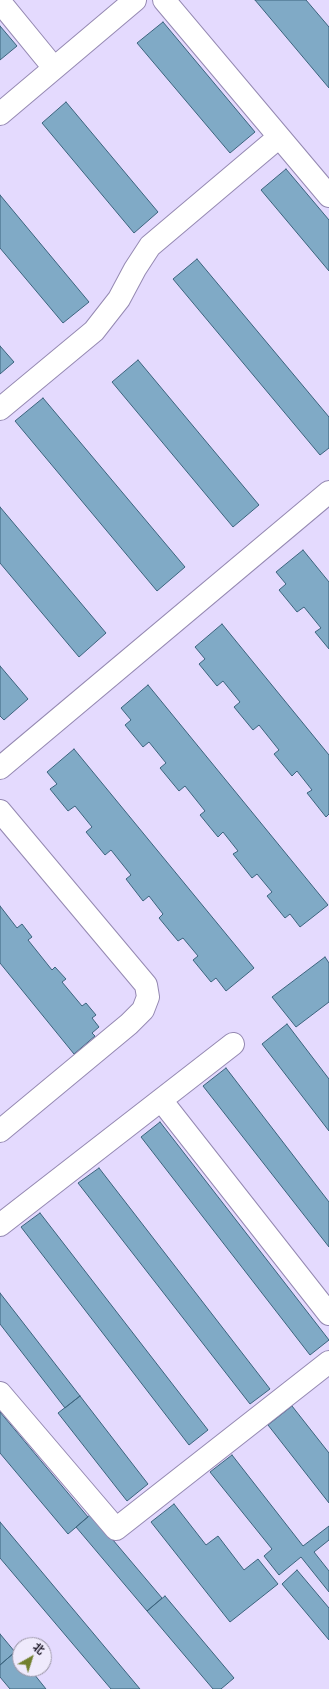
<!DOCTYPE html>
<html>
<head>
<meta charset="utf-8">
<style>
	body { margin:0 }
	#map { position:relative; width:329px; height:1689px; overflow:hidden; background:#e4dafe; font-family:"Times New Roman","Noto Sans SC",serif }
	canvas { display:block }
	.north { position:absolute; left:12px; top:1637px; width:40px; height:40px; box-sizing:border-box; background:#efeafc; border:1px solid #9b96a7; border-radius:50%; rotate:39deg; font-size:11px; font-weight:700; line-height:16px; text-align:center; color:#1e1928 }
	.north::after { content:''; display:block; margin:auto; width:14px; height:18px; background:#72802e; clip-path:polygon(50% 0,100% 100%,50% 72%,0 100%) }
</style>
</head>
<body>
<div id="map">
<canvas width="329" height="1689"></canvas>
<div class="north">北</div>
</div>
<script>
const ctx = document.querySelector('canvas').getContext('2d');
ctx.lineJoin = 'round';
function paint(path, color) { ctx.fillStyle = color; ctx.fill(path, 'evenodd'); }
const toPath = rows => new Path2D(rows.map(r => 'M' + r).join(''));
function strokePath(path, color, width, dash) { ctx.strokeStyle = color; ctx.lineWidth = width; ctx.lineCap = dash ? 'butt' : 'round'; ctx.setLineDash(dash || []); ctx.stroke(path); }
const building = toPath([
	[255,0,306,0,329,27,329,88,255,0],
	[163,22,255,132,230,153,137,43,163,22],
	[0,26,17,46,0,60,0,26],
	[66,102,158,212,134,233,42,123,66,102],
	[286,169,329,220,329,271,261,190,286,169],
	[0,195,89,302,63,323,0,248,0,195],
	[197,259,329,417,329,448,320,455,173,279,197,259],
	[0,346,14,362,0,374,0,346],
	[138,360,259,505,233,527,112,382,138,360],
	[43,398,185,567,157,591,15,421,43,398],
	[0,507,106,633,79,657,0,563,0,507],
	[303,550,329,582,329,649,315,632,321,628,304,607,297,612,279,590,286,584,276,572,303,550],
	[222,624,329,755,329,814,326,817,307,793,312,790,297,771,292,776,274,754,279,750,259,725,253,730,234,707,240,702,223,681,217,686,199,664,205,659,195,647,222,624],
	[0,666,28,699,4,720,0,716,0,666],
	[148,685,328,905,300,927,290,914,285,918,267,896,272,892,257,874,252,878,233,854,238,851,223,832,218,837,200,815,205,811,185,786,179,791,160,768,166,763,149,742,143,747,125,725,131,720,121,708,148,685],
	[74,749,254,968,226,991,216,978,211,982,193,960,198,956,183,938,178,941,159,918,163,914,149,896,143,901,126,879,131,875,111,850,105,855,86,832,92,827,75,806,68,811,50,789,57,784,47,772,74,749],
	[0,906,17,928,22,924,32,937,28,940,52,970,55,967,66,979,62,982,82,1006,86,1003,96,1015,92,1018,99,1027,92,1033,95,1036,74,1054,0,963,0,906],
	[325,957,329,963,329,1002,296,1027,272,997,325,957],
	[287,1024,329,1079,329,1131,262,1044,287,1024],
	[226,1068,329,1202,329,1247,203,1086,226,1068],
	[160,1122,329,1340,310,1355,141,1137,160,1122],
	[99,1168,270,1389,250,1404,78,1183,99,1168],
	[40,1213,208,1430,189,1445,21,1227,40,1213],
	[0,1293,80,1396,65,1408,0,1324,0,1293],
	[80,1396,148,1484,127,1501,58,1413,80,1396],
	[292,1406,329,1453,329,1503,268,1425,292,1406],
	[0,1412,88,1517,68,1534,0,1453,0,1412],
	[232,1455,303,1546,329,1526,329,1540,314,1552,329,1571,329,1592,301,1557,279,1575,264,1556,272,1549,210,1472,232,1455],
	[174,1504,206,1545,218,1536,244,1570,258,1559,278,1584,230,1622,151,1522,174,1504],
	[91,1514,162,1598,147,1611,76,1527,91,1514],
	[0,1522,140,1689,111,1689,0,1558,0,1522],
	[297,1570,329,1608,329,1640,282,1584,297,1570],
	[165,1596,234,1678,221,1689,213,1689,147,1611,165,1596],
	[0,1634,15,1652,0,1665,0,1634],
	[15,1652,20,1658,20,1669,30,1669,46,1689,10,1689,0,1677,0,1665,15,1652]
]);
const minor = toPath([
	[164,0,329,196],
	[0,2,54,68],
	[0,114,135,0],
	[0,409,94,331,119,299,135,269,150,246,279,137],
	[0,768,329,492],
	[0,811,146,985,148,997,143,1010,129,1024,0,1131],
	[161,1100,329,1314],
	[0,1225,233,1044],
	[0,1393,116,1529,329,1362]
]);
paint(building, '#80aac6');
strokePath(building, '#3c647e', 1);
strokePath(minor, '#9589b2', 24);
strokePath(minor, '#fff', 22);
</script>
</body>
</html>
